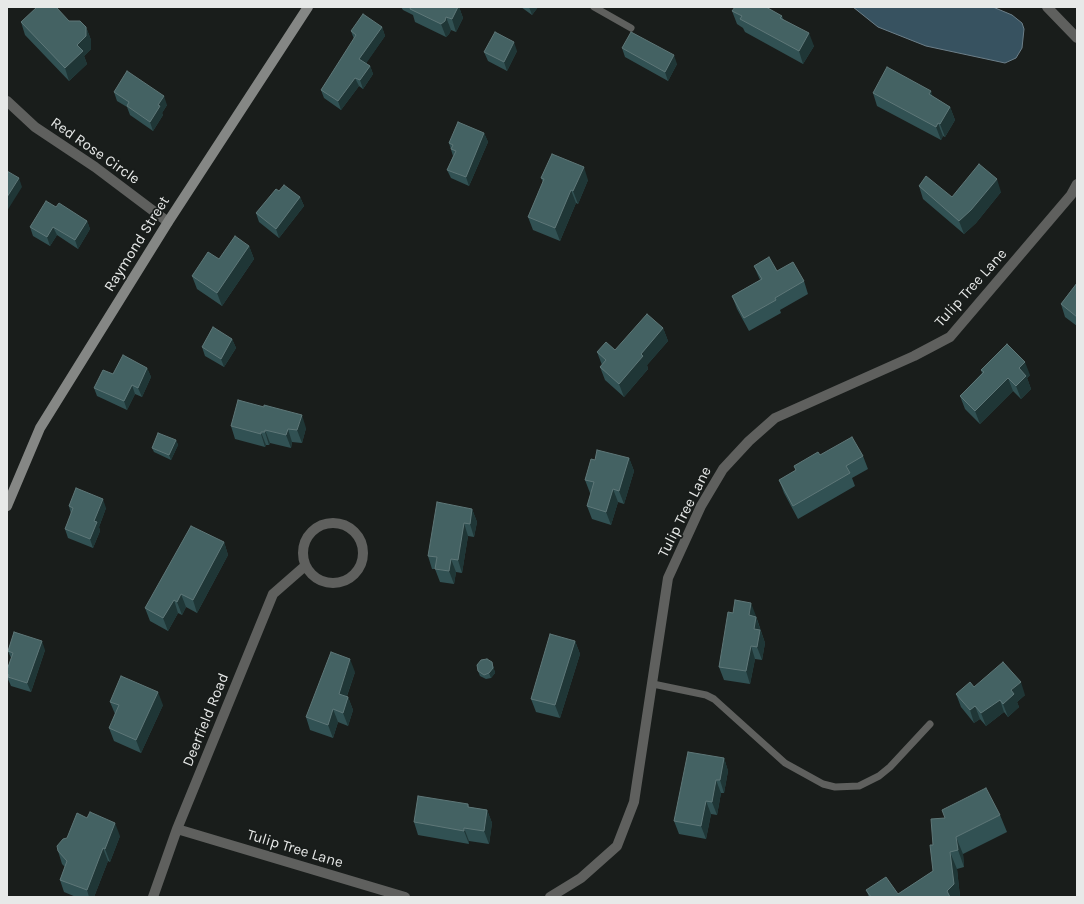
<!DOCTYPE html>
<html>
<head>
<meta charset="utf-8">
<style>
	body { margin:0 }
	#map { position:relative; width:1084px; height:904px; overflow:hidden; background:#191d1b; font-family:Karla,sans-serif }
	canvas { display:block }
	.frame { position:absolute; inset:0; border:8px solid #e7e9e8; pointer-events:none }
</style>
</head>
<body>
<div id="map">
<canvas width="1084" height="904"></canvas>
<div class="frame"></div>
</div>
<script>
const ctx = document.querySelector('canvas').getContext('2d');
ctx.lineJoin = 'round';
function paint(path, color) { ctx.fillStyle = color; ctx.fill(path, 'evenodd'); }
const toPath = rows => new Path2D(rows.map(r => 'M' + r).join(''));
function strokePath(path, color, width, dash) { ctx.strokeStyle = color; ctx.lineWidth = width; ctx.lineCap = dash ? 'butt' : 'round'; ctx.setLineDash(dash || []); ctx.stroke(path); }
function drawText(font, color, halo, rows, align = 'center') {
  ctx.font = font + ' Karla,sans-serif'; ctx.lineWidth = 3.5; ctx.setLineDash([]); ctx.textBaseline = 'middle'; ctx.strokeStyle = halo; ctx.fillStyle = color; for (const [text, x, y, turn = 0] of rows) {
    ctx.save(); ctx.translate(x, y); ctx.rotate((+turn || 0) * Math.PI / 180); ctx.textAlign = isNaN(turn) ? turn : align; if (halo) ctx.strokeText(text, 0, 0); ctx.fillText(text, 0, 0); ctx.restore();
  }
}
const water = toPath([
	[853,7,993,7,1012,15,1022,23,1024,29,1022,48,1016,58,1005,63,926,46,878,27,853,7]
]);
const lane = toPath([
	[594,7,631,28],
	[653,684,706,695,714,699,785,763,823,784,835,787,859,786,879,776,890,767,930,724]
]);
const street = toPath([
	[1047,7,1077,38],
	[7,101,35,127,95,167,168,222],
	'303 553a30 30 0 1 1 60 0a30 30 0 1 1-60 0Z',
	[177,829,405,897],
	[153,897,177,829,273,594,305,566],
	[550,897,581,878,617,846,634,802,668,578,701,506,723,469,749,441,775,418,914,356,950,337,1071,195,1077,184]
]);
const secondary = toPath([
	[7,506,40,428,168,222,308,7]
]);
const wall = toPath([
	[401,7,459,7,463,18,456,32,451,30,449,34,446,37,415,22,413,15,403,10],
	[521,7,538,7,532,15],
	[732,11,782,16,783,19,814,46,803,64,745,32,743,28,737,24],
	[69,21,86,27,91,40,91,49,84,56,87,64,69,81,25,35,21,22],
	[382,27,385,36,366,63,370,66,373,74,363,89,359,86,341,110,324,98,321,90,354,39,351,31],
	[622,48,677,64,668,81,625,57],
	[517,51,507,71,488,61,484,52],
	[114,92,167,105,162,113,163,115,153,131,130,115,127,107,117,101],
	[873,93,932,96,950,107,955,120,945,137,943,136,941,140,877,106],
	[484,133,488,142,469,186,451,178,447,170,453,156,449,143],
	[541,178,588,180,578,204,576,203,560,241,533,230,528,217,543,182],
	[919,186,952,197,1001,192,976,223,964,234,923,199],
	[279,191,300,197,304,206,279,238,259,222,256,213],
	[56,207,87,221,90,229,78,249,57,235,50,246,33,236,30,227],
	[249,246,254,259,222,306,197,289,192,276,219,259],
	[754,266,777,271,804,281,808,294,780,310,781,313,749,331,737,309,732,296,760,280],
	[1077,283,1077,326,1065,317,1061,304],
	[663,328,668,341,647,365,648,369,624,397,605,380,600,367,602,365,597,352,615,350],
	[232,339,236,348,224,367,205,356,202,347],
	[147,368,151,377,142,397,135,394,127,410,97,396,94,388,113,374],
	[981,370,1030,375,1027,378,1031,389,1021,399,1013,391,980,424,965,409,960,396,982,373],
	[231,426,306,428,302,443,292,442,291,448,270,443,269,445,266,445,265,447,235,439],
	[176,440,178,445,171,460,154,452,152,448],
	[820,455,863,456,868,469,852,478,855,486,798,519,784,493,779,480,796,471,794,466],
	[629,458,634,471,624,504,618,502,611,525,592,519,587,506,591,493,590,493,585,480,595,460],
	[69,506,106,508,99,527,100,531,93,548,68,538,65,529,71,514],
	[472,509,477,522,474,537,468,536,462,573,456,572,454,584,440,582,435,569,432,569,428,556],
	[224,542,228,555,197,613,186,607,182,615,178,613,168,631,150,621,145,608],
	[733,613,756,616,765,643,762,660,755,659,750,684,724,680,719,667],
	[575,641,580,654,560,718,536,712,531,699],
	[45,650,31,692,11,686,7,677,7,670,11,658,8,651],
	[492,662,495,673,491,678,486,679,480,676,478,671],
	[355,672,347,696,348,697,353,710,348,726,338,722,333,738,310,730,306,717],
	[974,687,1025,695,1017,702,1019,707,1008,717,1004,712,986,726,980,719,974,723,961,707,956,694],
	[110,702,163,705,141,753,114,741,109,728,115,714],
	[724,758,728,771,724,793,721,793,717,815,711,814,706,839,679,834,674,821],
	[468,804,469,807,487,810,492,823,489,844,469,841,469,844,418,835,414,822],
	[1000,815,1007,832,963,854,964,867,957,869,960,897,869,897,866,890,898,894,933,871,933,845],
	[120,836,110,862,108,861,94,897,76,897,64,892,60,880,65,867,62,864,58,851]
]);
const shadedWall = toPath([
	[455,7,459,7,463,18,456,32,452,19],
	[529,7,538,7,532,15],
	[446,17,451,30,449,34,446,37,441,24],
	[86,27,91,40,91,49,84,56,87,64,69,81,65,68],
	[382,27,385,36,363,68,359,59],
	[809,33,814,46,803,64,799,51],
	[514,42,517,51,507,71,504,62],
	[674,55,677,64,668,81,665,72],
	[370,66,373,74,363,89,360,80],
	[355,78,359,86,341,110,338,101],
	[931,91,935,104,929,94],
	[164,96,167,105,162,113,163,115,153,131,150,122,158,105],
	[950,107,955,120,945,137,940,124],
	[938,123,943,136,941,140,936,127],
	[484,133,488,142,469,186,466,177],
	[584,167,588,180,578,204,573,191],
	[19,178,22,187,7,211,7,197],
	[997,179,1001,192,976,223,964,234,959,221],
	[571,190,576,203,560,241,555,228],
	[300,197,304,206,279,238,276,229],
	[87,221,90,229,78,249,75,240],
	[53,227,57,235,50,246,47,237],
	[249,246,254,259,222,306,217,293],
	[663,328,668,341,647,365,648,369,624,397,619,384,641,354],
	[232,339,236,348,224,367,221,359],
	[1025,362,1030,375,1027,378,1031,389,1021,399,1016,386,1019,368],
	[147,368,151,377,142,397,138,388],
	[1008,378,1013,391,980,424,975,411],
	[132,385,135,394,127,410,124,401],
	[302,415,306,428,302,443,297,430],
	[288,429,292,442,291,448,286,435],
	[265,430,270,443,269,445,265,432],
	[261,432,266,445,265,447,261,434],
	[176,440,178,445,171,460,169,455],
	[629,458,634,471,624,504,619,491],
	[613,489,618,502,611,525,606,512],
	[103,499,106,508,99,527,100,531,93,548,90,539,94,521],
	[472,509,477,522,474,537,470,524],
	[464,523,468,536,462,573,458,560],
	[224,542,228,555,197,613,193,600],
	[451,559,456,572,454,584,449,571],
	[181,594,186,607,182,615,177,602],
	[174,600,178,613,168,631,163,618],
	[751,603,756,616,754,628,749,615],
	[756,617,765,643,762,660,757,647,754,629],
	[42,641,45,650,31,692,27,683],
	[575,641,580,654,560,718,555,705],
	[751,646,755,659,750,684,746,671],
	[350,659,355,672,343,707,339,694],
	[492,662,495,673,491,678,489,673],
	[1021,682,1025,695,1017,702,1019,707,1008,717,1003,704,1011,690],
	[158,692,163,705,141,753,136,740],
	[348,697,353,710,348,726,343,713],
	[1000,700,1004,712,986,726,981,713],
	[975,706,980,719,974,723,970,710],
	[333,709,338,722,333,738,328,725],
	[724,758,728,771,724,793,720,780],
	[716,780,721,793,717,815,712,802],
	[706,801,711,814,706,839,701,826],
	[487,810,492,823,489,844,484,831],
	[115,823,120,836,110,862,105,849],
	[464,828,469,841,469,844,464,831],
	[956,837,963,854,964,867,958,850],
	[103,848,108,861,94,897,89,897,87,890],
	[950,852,957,869,960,897,949,897,947,891]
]);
const building = toPath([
	[37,7,56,7,69,21,80,21,86,27,86,36,77,45,83,51,65,68,21,22,37,7],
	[411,7,458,7,452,19,446,17,445,21,441,24,410,9,411,7],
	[735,7,766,7,782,16,780,18,809,33,799,51,740,19,742,16,732,11,735,7],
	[363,14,382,27,359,59,370,66,360,80,355,78,338,101,321,90,356,35,351,31,363,14],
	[495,32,514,42,504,62,484,52,495,32],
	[631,32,674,55,665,72,622,48,631,32],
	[887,67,931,91,929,94,950,107,940,124,938,123,936,127,873,93,887,67],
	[127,71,164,96,158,105,160,106,150,122,127,106,129,102,114,92,127,71],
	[458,122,484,133,466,177,447,170,456,151,451,149,453,145,449,143,458,122],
	[552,154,584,167,573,191,571,190,555,228,528,217,544,179,541,178,552,154],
	[979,164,997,179,971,210,959,221,919,186,926,176,952,197,979,164],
	[7,171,19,178,7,197,7,171],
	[284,185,300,197,276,229,256,213,276,189,279,191,284,185],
	[46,201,56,207,59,203,87,221,75,240,53,227,47,237,30,227,46,201],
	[235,236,249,246,217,293,192,276,208,252,219,259,235,236],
	[769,257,777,271,793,262,804,281,775,298,776,300,744,318,732,296,762,279,754,266,769,257],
	[1077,283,1077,317,1061,304,1077,283],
	[647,314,663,328,641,354,643,356,619,384,600,367,606,360,597,352,606,342,615,350,647,314],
	[213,327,232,339,221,359,202,347,213,327],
	[1007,344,1025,362,1019,368,1026,376,1016,386,1008,378,975,411,960,396,984,372,981,370,1007,344],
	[123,355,147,368,138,388,132,385,124,401,94,388,103,370,113,374,123,355],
	[238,400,264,407,264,405,302,415,297,430,288,429,286,435,265,430,265,432,261,432,261,434,231,426,238,400],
	[158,433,176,440,169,455,152,448,158,433],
	[852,437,863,456,846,466,850,473,793,506,779,480,796,470,794,466,818,452,820,455,852,437],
	[597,450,629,458,619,491,613,489,606,512,587,506,594,482,585,480,591,459,595,460,597,450],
	[76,488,103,499,94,521,97,522,90,539,65,529,73,508,69,506,76,488],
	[437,502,472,509,470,524,464,523,458,560,451,559,449,571,435,569,437,557,428,556,437,502],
	[191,526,224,542,193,600,181,594,177,602,174,600,163,618,145,608,191,526],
	[735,600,751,603,749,615,756,617,754,629,760,630,757,647,751,646,746,671,719,667,728,612,733,613,735,600],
	[14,632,42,641,27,683,8,677,9,675,7,674,7,670,13,653,8,651,14,632],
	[550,634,575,641,555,705,531,699,550,634],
	[331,652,350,659,339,694,348,697,343,713,333,709,328,725,306,717,331,652],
	[487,659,492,662,493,668,489,673,484,675,478,671,477,665,481,660,487,659],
	[1003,662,1021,682,1011,690,1014,694,1003,704,1000,700,981,713,975,706,970,710,956,694,970,682,974,687,1003,662],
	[121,676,158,692,136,740,109,728,119,705,110,702,121,676],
	[688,752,724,758,720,780,716,780,712,802,706,801,701,826,674,821,688,752],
	[986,788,1000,815,956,837,958,850,950,852,954,884,947,891,950,897,871,897,866,890,886,877,898,894,933,871,930,845,933,845,931,819,945,818,942,810,986,788],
	[418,796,468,804,468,807,487,810,484,831,464,828,464,831,414,822,418,796],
	[90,812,115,823,105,849,103,848,87,890,60,880,67,861,58,851,57,846,63,839,67,838,77,813,87,818,90,812]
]);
const streetNames = [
	["Red Rose Circle",95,151,35],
	["Raymond Street",137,244,-58],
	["Tulip Tree Lane",971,288,-48],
	["Tulip Tree Lane",685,512,-63],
	["Deerfield Road",206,720,-68],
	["Tulip Tree Lane",295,849,17]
];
paint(water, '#375260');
strokePath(water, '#6c7f89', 1);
strokePath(lane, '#5f605e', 7);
strokePath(street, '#5f605e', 10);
strokePath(secondary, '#858785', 10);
paint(wall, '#315153');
paint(shadedWall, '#1f3636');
paint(building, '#446263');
strokePath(building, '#5e7778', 1);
drawText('15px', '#e7e9e8', '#191d1b', streetNames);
</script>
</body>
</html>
